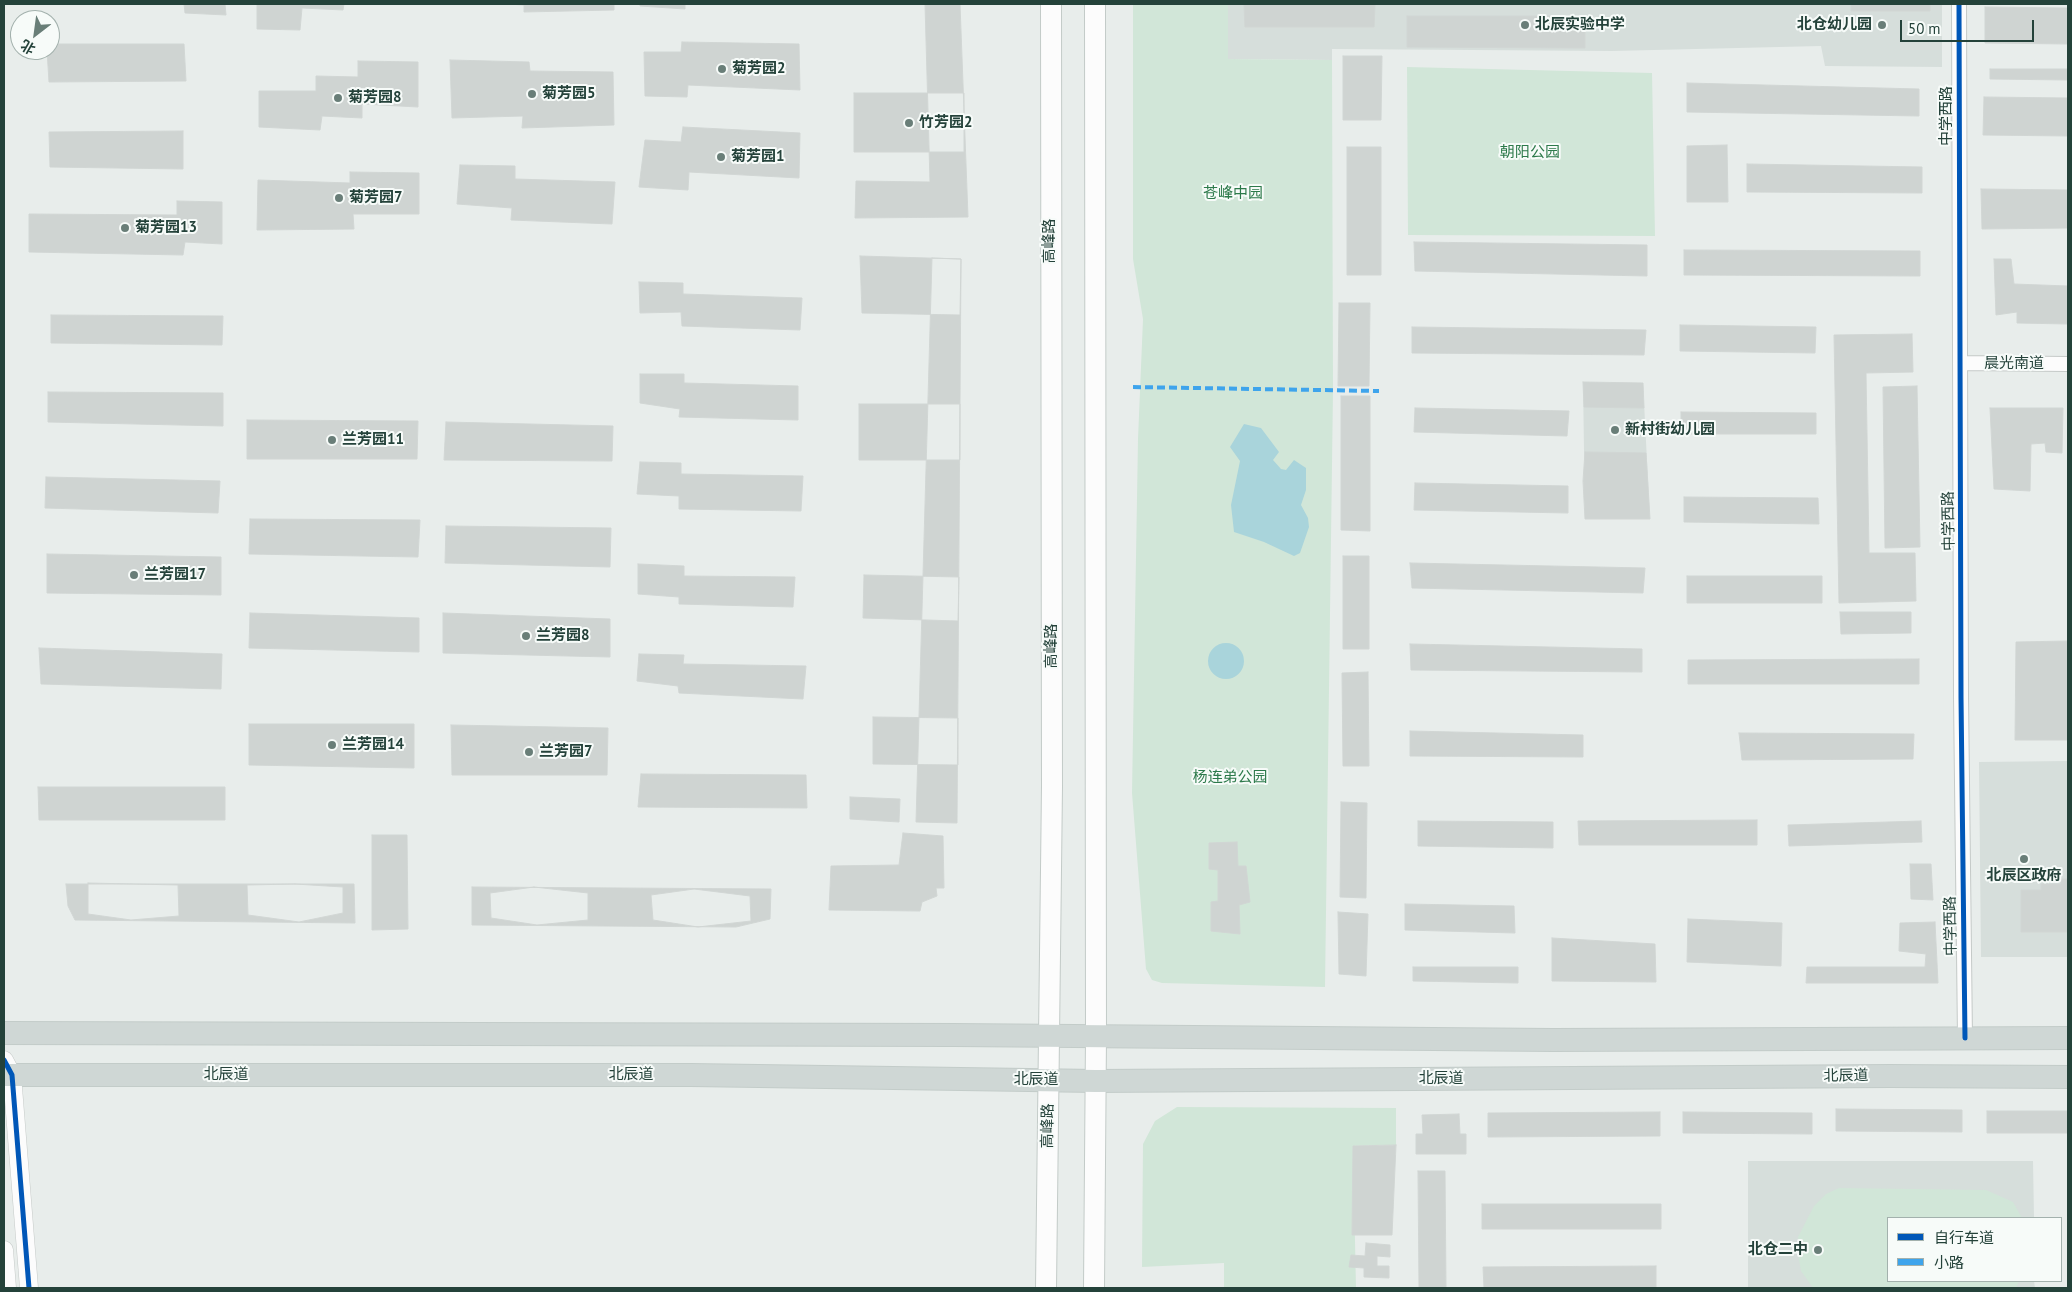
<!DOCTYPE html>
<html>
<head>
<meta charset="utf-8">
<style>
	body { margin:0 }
	#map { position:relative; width:2072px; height:1292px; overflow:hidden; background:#e8edeb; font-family:"PT Sans","Noto Sans SC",sans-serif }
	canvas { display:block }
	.frame { position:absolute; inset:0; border:5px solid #24423a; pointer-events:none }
	.legend { position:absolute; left:1887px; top:1217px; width:175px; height:65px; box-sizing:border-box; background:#f7fbf9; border:1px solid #a3b1ad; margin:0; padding:6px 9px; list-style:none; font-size:15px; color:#24423a }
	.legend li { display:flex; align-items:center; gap:10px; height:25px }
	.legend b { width:25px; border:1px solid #a3b1ad }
	.north { position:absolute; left:10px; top:10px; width:50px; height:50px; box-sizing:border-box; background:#f7fbf9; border:1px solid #a3b1ad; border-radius:50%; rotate:210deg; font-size:14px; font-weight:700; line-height:20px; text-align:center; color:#24423a }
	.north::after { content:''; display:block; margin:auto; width:18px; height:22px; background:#697e78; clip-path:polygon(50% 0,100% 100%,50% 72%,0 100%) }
	.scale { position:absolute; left:1900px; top:20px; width:134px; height:22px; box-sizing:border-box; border:2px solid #24423a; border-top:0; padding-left:6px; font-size:15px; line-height:18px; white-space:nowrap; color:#24423a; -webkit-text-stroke:4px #f7fbf9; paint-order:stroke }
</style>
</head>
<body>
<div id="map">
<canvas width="2072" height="1292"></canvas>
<div class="frame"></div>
<ul class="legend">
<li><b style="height:6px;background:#0057b8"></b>自行车道</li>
<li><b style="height:6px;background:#3ea4ec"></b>小路</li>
</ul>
<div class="north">北</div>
<div class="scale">50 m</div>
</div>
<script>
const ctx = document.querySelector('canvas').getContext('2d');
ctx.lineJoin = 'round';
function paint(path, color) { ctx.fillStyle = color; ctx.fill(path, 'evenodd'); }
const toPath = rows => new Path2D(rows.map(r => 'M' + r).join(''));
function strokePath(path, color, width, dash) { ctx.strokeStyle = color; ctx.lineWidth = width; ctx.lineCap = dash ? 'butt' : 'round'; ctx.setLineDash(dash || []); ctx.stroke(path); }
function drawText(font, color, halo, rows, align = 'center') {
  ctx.font = font + ' "PT Sans","Noto Sans SC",sans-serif'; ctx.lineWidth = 4; ctx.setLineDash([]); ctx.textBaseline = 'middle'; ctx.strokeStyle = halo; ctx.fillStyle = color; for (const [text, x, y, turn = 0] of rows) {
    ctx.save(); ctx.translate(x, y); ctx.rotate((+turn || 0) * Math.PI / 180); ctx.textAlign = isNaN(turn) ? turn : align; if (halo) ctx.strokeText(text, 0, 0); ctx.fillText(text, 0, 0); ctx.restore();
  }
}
const built = toPath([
	[1228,4,1942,4,1942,67,1825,66,1821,46,1612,51,1332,49,1332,60,1228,59],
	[1583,382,1643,383,1650,519,1585,519],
	[2068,761,2068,957,1981,957,1979,762],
	[1748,1161,2033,1161,2034,1218,1888,1218,1888,1281,2034,1281,2035,1288,1748,1288]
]);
const green = toPath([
	[1133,4,1228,4,1228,59,1332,60,1333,390,1325,987,1162,983,1152,980,1146,969,1132,793,1138,439,1143,319,1133,259],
	[1407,67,1652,73,1655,236,1408,235],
	[1177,1107,1396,1108,1396,1145,1353,1146,1356,1288,1224,1288,1224,1263,1142,1267,1143,1144,1155,1121],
	[1839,1188,1986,1190,2013,1202,2022,1218,1888,1218,1888,1281,2019,1281,2016,1288,1813,1288,1801,1271,1798,1254,1798,1237,1814,1206,1826,1194]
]);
const water = toPath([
	[1244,424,1261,428,1279,452,1273,460,1281,469,1286,470,1294,460,1306,468,1306,490,1301,505,1308,518,1309,527,1300,553,1294,556,1264,542,1234,532,1231,505,1240,461,1230,447],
	'1208 661a18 18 0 1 1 36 0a18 18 0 1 1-36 0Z'
]);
const building = toPath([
	[184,4,225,4,226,15,185,13,184,4],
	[257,4,344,4,343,10,302,8,300,30,257,29,257,4],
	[507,4,614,4,614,10,524,12,524,5,507,4],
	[640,4,685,4,685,9,640,6,640,4],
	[925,4,960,4,968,217,855,218,856,181,930,182,925,4],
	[1244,4,1375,4,1374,27,1245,27,1244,4],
	[1851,4,1930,4,1930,11,1851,11,1851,4],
	[1985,7,2068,8,2068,44,1985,43,1985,7],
	[1407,16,1585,16,1585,48,1407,47,1407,16],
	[682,42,799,44,800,90,688,85,687,97,645,96,644,52,681,52,682,42],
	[50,44,184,44,186,81,49,82,47,50,50,50,50,44],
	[1343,56,1382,56,1381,120,1343,120,1343,56],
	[450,60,529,62,530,71,613,72,614,125,522,128,523,116,452,118,450,60],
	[358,61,418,62,418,107,362,104,362,118,322,116,320,130,259,127,259,91,316,91,316,76,358,77,358,61],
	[1990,69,2068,69,2068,80,1990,79,1990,69],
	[1687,83,1919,89,1919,116,1687,112,1687,83],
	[854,93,964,93,964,152,854,152,854,93],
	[1984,97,2068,98,2068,136,1983,135,1984,97],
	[683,127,800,133,799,178,689,172,688,190,639,187,645,140,681,142,683,127],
	[183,131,183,169,50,167,49,132,183,131],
	[1727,145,1728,202,1687,202,1687,146,1727,145],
	[1347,147,1381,147,1381,275,1347,275,1347,147],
	[1747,164,1922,167,1922,193,1747,192,1747,164],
	[460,165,515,166,515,179,615,182,612,224,511,220,512,208,457,204,460,165],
	[350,172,419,173,419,214,353,214,354,229,257,230,258,180,350,183,350,172],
	[1981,189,2068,190,2068,228,1982,229,1981,189],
	[177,201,222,202,222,244,185,242,183,255,29,252,29,214,177,215,177,201],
	[1414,242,1647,245,1647,276,1415,271,1414,242],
	[1684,250,1920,251,1920,276,1684,275,1684,250],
	[860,256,961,259,960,315,862,313,860,256],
	[932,258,961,259,957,823,916,822,932,258],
	[1994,259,2011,259,2014,284,2068,286,2068,324,2017,323,2017,312,1996,315,1994,259],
	[639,282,683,283,683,294,802,298,800,330,682,326,681,312,640,313,639,282],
	[1339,303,1370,303,1369,386,1338,386,1339,303],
	[51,315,223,316,222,345,51,343,51,315],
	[1680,325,1816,327,1815,353,1680,351,1680,325],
	[1412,327,1646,330,1644,355,1412,353,1412,327],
	[1912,334,1913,372,1866,373,1869,553,1915,553,1916,601,1839,603,1834,335,1912,334],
	[640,374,684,374,684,383,798,386,798,420,679,417,680,409,640,403,640,374],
	[1583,382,1643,383,1644,408,1584,407,1583,382],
	[1917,386,1920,547,1885,548,1883,387,1917,386],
	[48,392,223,393,223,426,48,422,48,392],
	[1341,396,1370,396,1370,531,1341,530,1341,396],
	[859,404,960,404,960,460,859,460,859,404],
	[1415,408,1569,411,1567,436,1414,432,1415,408],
	[1990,408,2063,408,2062,453,2046,452,2045,443,2031,444,2030,491,1994,489,1990,408],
	[1681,412,1816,413,1816,434,1681,434,1681,412],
	[247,420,418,421,417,459,247,459,247,420],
	[446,422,613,426,612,461,444,460,446,422],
	[1585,452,1646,453,1650,519,1585,519,1583,481,1585,452],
	[640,462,681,463,681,474,803,476,801,511,679,509,679,496,637,494,640,462],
	[46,477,220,481,218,513,45,508,46,477],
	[1415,483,1568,486,1568,513,1414,510,1415,483],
	[1684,497,1818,498,1819,524,1684,522,1684,497],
	[250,519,420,520,418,557,249,554,250,519],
	[446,526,611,528,610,567,445,563,446,526],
	[47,554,221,557,221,595,47,593,47,554],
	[1343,556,1369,556,1369,649,1343,649,1343,556],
	[1410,563,1645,568,1643,593,1412,588,1410,563],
	[638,564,684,566,684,576,795,577,793,607,679,604,679,597,638,594,638,564],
	[864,575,959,577,958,621,863,618,864,575],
	[1687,576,1822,576,1822,603,1687,603,1687,576],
	[1840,612,1911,612,1911,633,1841,634,1840,612],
	[250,613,419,618,419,652,249,648,250,613],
	[443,613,610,619,610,657,443,653,443,613],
	[2068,641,2068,740,2015,740,2016,642,2068,641],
	[1410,644,1642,649,1642,672,1411,670,1410,644],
	[39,648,222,654,221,689,41,684,39,648],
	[639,654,684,655,683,664,806,666,803,699,679,693,678,686,637,681,639,654],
	[1919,659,1919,684,1688,684,1688,660,1919,659],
	[1368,672,1369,766,1343,766,1342,673,1368,672],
	[873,717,958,718,958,765,873,764,873,717],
	[249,724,414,724,414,768,249,765,249,724],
	[451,725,608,728,607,775,452,775,451,725],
	[1410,731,1583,735,1583,757,1410,756,1410,731],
	[1739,733,1914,734,1913,759,1742,760,1739,733],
	[641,774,806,775,807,808,638,807,641,774],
	[38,787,225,787,225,820,39,820,38,787],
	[850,797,900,799,899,822,850,819,850,797],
	[1341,802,1367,803,1366,898,1340,897,1341,802],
	[1757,820,1757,845,1579,845,1578,821,1757,820],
	[1418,821,1553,822,1553,848,1418,846,1418,821],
	[1921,821,1922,842,1789,846,1788,825,1921,821],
	[903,833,943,836,944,888,936,888,937,896,922,902,920,911,829,910,831,866,899,865,903,833],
	[372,835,407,835,408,929,372,930,372,835],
	[1237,842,1238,866,1246,866,1250,902,1239,905,1240,934,1211,931,1211,902,1218,901,1218,870,1209,869,1209,843,1237,842],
	[1910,864,1931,864,1933,900,1911,899,1910,864],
	[2061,879,2068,879,2068,932,2021,932,2021,890,2041,890,2041,884,2061,884,2061,879],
	[88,883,178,885,179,916,131,920,88,914,88,883],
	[66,884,354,884,355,923,75,920,68,906,66,884],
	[295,884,343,887,343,913,299,922,248,915,247,885,295,884],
	[472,887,771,889,770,919,736,927,472,925,472,887],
	[534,887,588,893,588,920,537,925,491,918,490,893,534,887],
	[694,889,750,896,751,921,698,927,653,920,651,895,694,889],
	[1405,904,1514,906,1515,933,1405,930,1405,904],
	[1338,912,1368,914,1366,976,1339,974,1338,912],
	[1688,919,1782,923,1781,966,1687,962,1688,919],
	[1935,922,1938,983,1806,983,1807,967,1925,967,1926,954,1899,951,1900,923,1935,922],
	[1552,938,1655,944,1656,982,1552,981,1552,938],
	[1413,967,1518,967,1518,983,1413,981,1413,967],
	[1836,1109,1962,1110,1962,1132,1836,1131,1836,1109],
	[1987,1111,2068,1111,2068,1133,1987,1133,1987,1111],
	[1660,1112,1660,1136,1488,1137,1488,1113,1660,1112],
	[1683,1112,1812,1113,1812,1134,1683,1133,1683,1112],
	[1459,1114,1460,1134,1466,1134,1466,1154,1416,1154,1416,1134,1423,1134,1422,1115,1459,1114],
	[1396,1145,1392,1235,1352,1235,1353,1146,1396,1145],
	[1418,1171,1445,1171,1446,1288,1419,1288,1418,1171],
	[1482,1204,1661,1204,1661,1229,1482,1229,1482,1204],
	[1366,1243,1390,1245,1390,1257,1377,1256,1377,1266,1389,1266,1389,1278,1364,1277,1364,1268,1349,1267,1351,1255,1365,1256,1366,1243],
	[1656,1266,1656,1288,1484,1288,1483,1267,1656,1266]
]);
const minor = toPath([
	[1959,4,1961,697,1965,1038],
	[1960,363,2068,364]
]);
const tertiary = toPath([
	[4,1060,12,1075,29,1288],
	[4,1250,7,1288]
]);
const secondary = toPath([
	[1046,1288,1052,786,1051,4],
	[1094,1288,1096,1037,1095,4]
]);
const primary = toPath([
	[4,1033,954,1035,1553,1040,2068,1038],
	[4,1075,691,1075,1096,1081,1890,1076,2068,1077]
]);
const quiet = toPath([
	[1133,387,1379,391]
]);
const cycleway = toPath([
	[1959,4,1961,697,1965,1038],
	[4,1060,12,1075,29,1288]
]);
const markers = [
	[1525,25,5,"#697e78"],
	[1882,25,5,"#697e78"],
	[722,69,5,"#697e78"],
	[532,94,5,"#697e78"],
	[338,98,5,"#697e78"],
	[909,123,5,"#697e78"],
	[721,157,5,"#697e78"],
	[339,198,5,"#697e78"],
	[125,228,5,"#697e78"],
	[1615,430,5,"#697e78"],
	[332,440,5,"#697e78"],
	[134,575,5,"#697e78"],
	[526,636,5,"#697e78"],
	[332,745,5,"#697e78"],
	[529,752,5,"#697e78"],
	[2024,859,5,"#697e78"],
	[1818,1250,5,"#697e78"]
];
const poiNames = [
	["北辰实验中学",1535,25],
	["北仓幼儿园",1872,25,"right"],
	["菊芳园2",732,69],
	["菊芳园5",542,94],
	["菊芳园8",348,98],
	["竹芳园2",919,123],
	["菊芳园1",731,157],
	["菊芳园7",349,198],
	["菊芳园13",135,228],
	["新村街幼儿园",1625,430],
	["兰芳园11",342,440],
	["兰芳园17",144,575],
	["兰芳园8",536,636],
	["兰芳园14",342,745],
	["兰芳园7",539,752],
	["北辰区政府",2024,876,"center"],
	["北仓二中",1808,1250,"right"]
];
const streetNames = [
	["中学西路",1947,116,-90],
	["高峰路",1050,241,-90],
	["晨光南道",2014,364],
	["中学西路",1949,521,-91],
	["高峰路",1052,646,-90],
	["中学西路",1951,926,-91],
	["北辰道",226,1075],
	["北辰道",631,1075],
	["北辰道",1846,1076,-1],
	["北辰道",1441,1079],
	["北辰道",1036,1080],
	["高峰路",1048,1126,-89]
];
const parkNames = [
	["朝阳公园",1530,153],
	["苍峰中园",1233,194],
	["杨连弟公园",1230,778]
];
paint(built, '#d6dedb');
paint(green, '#d1e6d8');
paint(water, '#a9d4db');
paint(building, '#cfd4d2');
strokePath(building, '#d1d6d4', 1);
strokePath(minor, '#c5cac8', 16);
strokePath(tertiary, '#c5cac8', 19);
strokePath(secondary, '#c3cbc8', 22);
strokePath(primary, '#c3ccc9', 24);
strokePath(minor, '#fcfcfc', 14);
strokePath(tertiary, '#fcfcfc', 18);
strokePath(secondary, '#fcfcfc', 20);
strokePath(primary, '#cfd7d5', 22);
strokePath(quiet, '#3ea4ec', 4, [8, 4]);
strokePath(cycleway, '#0057b8', 5);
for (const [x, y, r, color] of markers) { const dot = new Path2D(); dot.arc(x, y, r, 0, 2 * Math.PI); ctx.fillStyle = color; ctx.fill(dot); strokePath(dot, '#f7fbf9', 2); }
drawText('bold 15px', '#24423a', '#f7fbf9', poiNames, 'left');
drawText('15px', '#24423a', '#f7fbf9', streetNames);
drawText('15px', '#2d7a4b', '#f7fbf9', parkNames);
</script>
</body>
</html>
